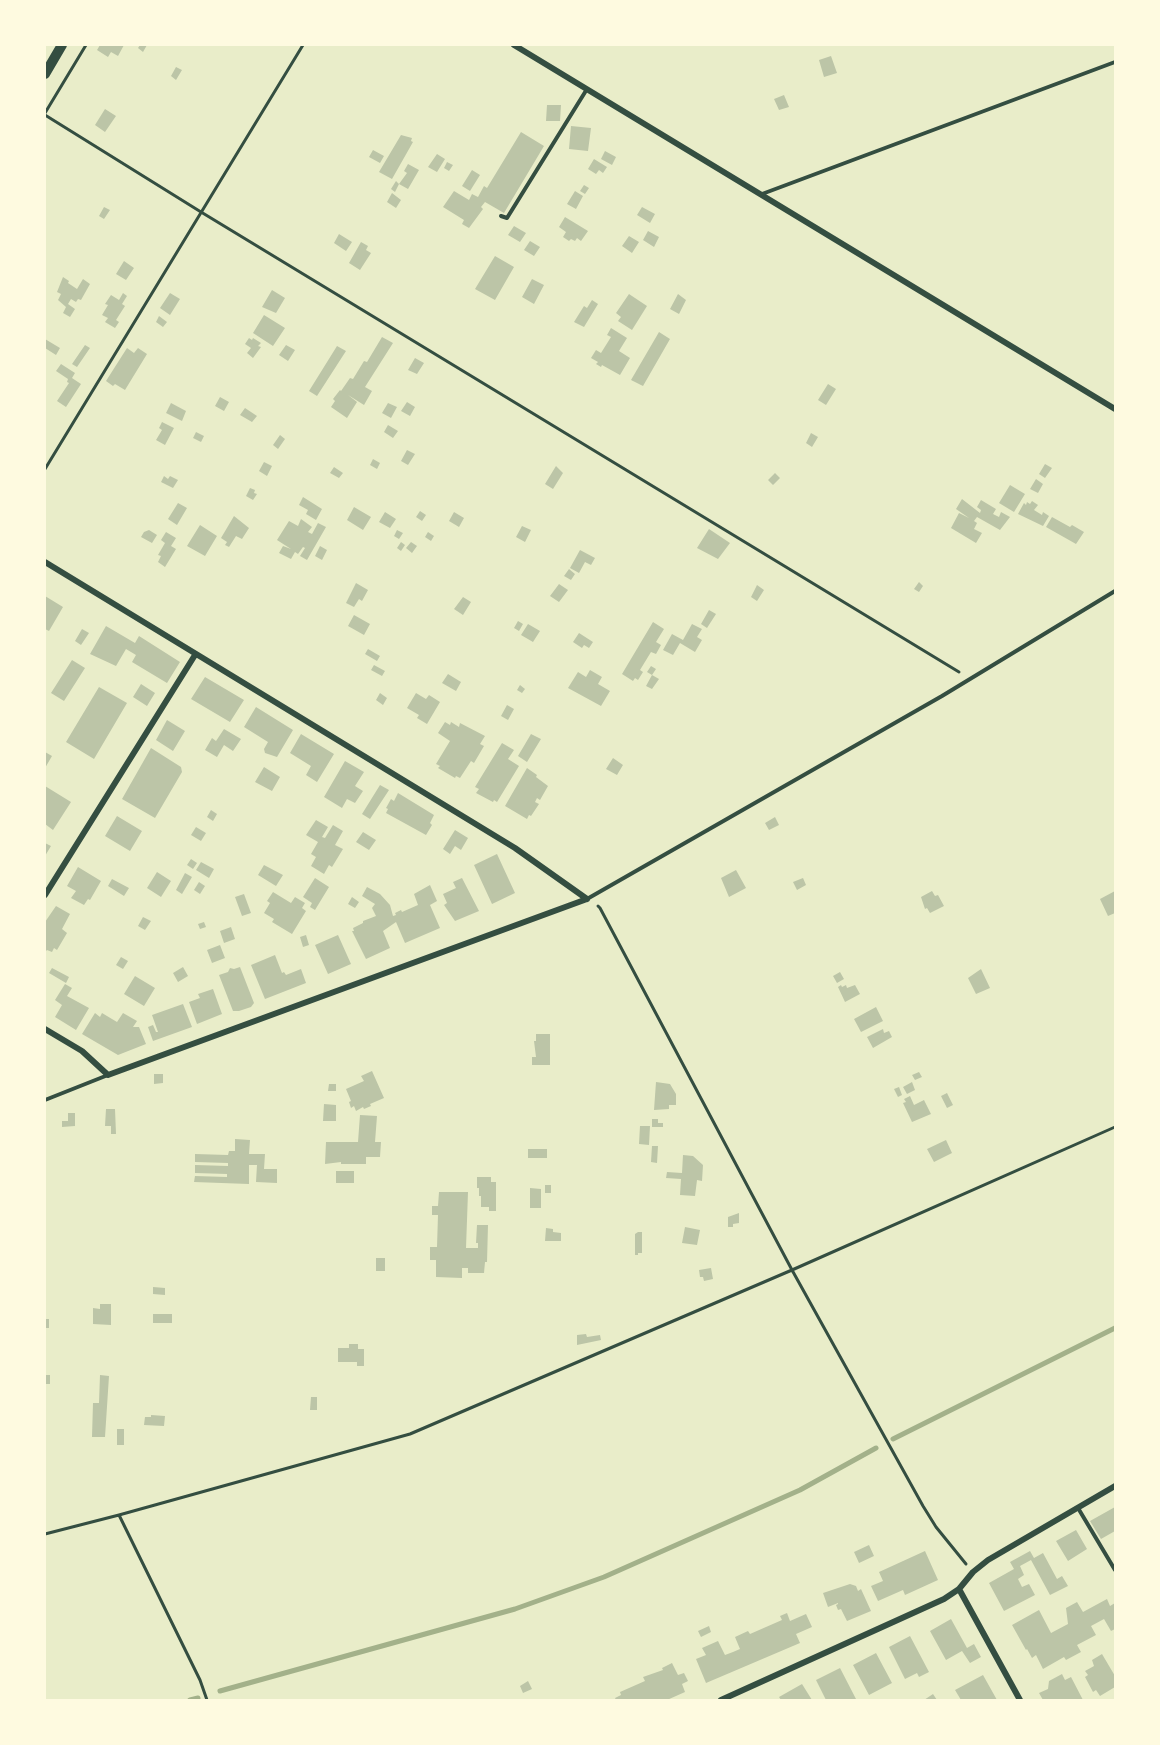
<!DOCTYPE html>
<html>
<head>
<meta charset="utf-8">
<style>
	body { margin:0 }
	#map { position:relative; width:1160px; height:1745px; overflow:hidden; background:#e9edc9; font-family:"Nunito Sans",sans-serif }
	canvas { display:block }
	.frame { position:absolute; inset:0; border:46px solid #fefae0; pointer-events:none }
</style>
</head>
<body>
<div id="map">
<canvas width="1160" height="1745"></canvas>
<div class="frame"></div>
</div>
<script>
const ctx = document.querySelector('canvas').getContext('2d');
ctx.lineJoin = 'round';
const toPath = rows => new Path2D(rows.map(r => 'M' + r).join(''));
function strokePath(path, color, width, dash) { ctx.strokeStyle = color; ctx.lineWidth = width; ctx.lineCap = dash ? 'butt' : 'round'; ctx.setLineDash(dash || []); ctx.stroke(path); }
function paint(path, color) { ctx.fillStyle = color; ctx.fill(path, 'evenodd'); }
const stream = toPath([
	[893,1439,1115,1328],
	[220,1691,515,1609,604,1577,800,1490,876,1448],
	[190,1700,198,1698]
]);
const building = toPath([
	[100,45,124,45,118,56,111,52,108,57,97,50],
	[140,45,147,45,143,52,138,48],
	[831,56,837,73,824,77,819,60],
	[176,67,182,70,176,80,171,76],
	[784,95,789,107,779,110,774,99],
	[547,105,561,105,560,121,546,121],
	[105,109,116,116,105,132,95,125],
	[571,126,591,128,588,151,569,149],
	[521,132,544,146,504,213,485,202,481,207,483,209,469,228,462,224,464,220,443,207,454,191,469,200,472,194,478,197,484,186,487,188],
	[401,135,412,138,411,141,413,142,392,179,379,172],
	[373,150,384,156,380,163,369,157],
	[605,151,616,157,612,165,601,159],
	[437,154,445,159,437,172,428,167],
	[594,159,607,167,603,173,599,170,596,174,588,169],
	[447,162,453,165,449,171,444,168],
	[408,164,419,170,408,189,399,184,407,173,404,171],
	[472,170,480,175,470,191,462,186],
	[396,181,399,184,395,192,391,189],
	[584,185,589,188,585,194,580,191],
	[575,191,583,196,576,209,567,204],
	[392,193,401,200,396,208,387,202],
	[104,207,110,210,104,219,99,216],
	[642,207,655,214,650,223,637,215],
	[565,217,588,231,581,241,577,238,575,241,571,239,569,241,563,237,566,232,559,227],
	[514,226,526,233,520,242,508,235],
	[648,231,659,237,654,247,643,240],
	[339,234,352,242,346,251,334,243],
	[629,236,639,242,632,253,622,246],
	[530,241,540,247,534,256,524,250],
	[361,242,368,246,366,250,371,253,360,270,349,263],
	[495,256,514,267,495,300,475,289],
	[124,261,134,268,126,280,116,274],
	[63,277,69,281,68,283,77,289,83,279,90,284,81,300,78,299,76,302,71,299,68,304,75,309,70,317,63,313,66,307,58,300,61,294,57,292],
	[532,279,544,285,534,304,522,297],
	[272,290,285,298,276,313,262,307],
	[123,293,127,296,122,304,125,306,116,320,119,322,115,328,105,322,108,318,102,315,108,305,105,304,111,295,119,300],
	[170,293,180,299,170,315,160,308],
	[629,294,647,306,632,330,618,321,621,317,616,313],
	[678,294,686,300,679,314,670,309],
	[592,300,598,304,584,327,574,322,584,306,587,308],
	[264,315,285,328,273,346,253,333],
	[159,316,167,322,163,327,156,322],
	[611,328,627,338,619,351,630,358,620,375,602,365,601,367,596,364,598,362,591,358,596,350,601,353,611,337,607,335],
	[659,332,670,339,643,386,631,380],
	[382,337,393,343,365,387,372,391,364,405,348,395,357,402,347,418,331,407,335,401,333,399,340,390,341,391,350,378,353,379,364,361,367,362],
	[249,338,252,340,253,338,261,343,258,346,261,347,253,358,247,353,251,348,245,344],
	[45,339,60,348,56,355,45,348],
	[85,345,90,348,77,367,72,364],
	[286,345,295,350,288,361,279,355],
	[337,346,346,351,317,396,309,391],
	[127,348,134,353,138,348,147,354,125,390,115,384,113,386,106,381],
	[415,358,424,363,417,374,408,370],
	[61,364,75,373,72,378,81,384,66,407,57,401,69,383,67,382,68,379,56,371],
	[828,384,836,389,826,405,818,400],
	[220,397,229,402,224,411,215,406],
	[407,402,415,407,410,416,401,411],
	[171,403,186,411,182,421,166,413],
	[388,403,397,407,391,418,382,413],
	[245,408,257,416,252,422,240,415],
	[162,422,174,428,165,445,156,440,162,430,159,428],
	[388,425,398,431,393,438,384,432],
	[196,432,204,436,201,442,193,438],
	[811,433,818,437,812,447,806,443],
	[280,435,285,439,278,449,273,445],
	[407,450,415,454,408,465,401,461],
	[373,459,380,463,377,469,370,465],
	[264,462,272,466,267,476,259,471],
	[1045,464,1052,468,1045,478,1039,474],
	[556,466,563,473,553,489,545,484],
	[334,467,343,473,339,478,330,473],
	[775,473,780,478,773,485,768,480],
	[164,476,168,479,170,476,178,480,173,488,161,482],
	[1036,479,1043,484,1038,493,1030,489],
	[1010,485,1025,494,1014,512,999,503],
	[250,488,255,490,254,493,257,494,253,500,246,496],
	[303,497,322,509,316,520,306,514,308,510,299,505],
	[962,499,980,513,981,510,977,507,981,500,996,509,993,514,999,517,1001,512,1010,517,1000,530,977,517,974,521,977,523,974,529,982,533,976,543,951,528,959,513,969,518,956,509],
	[1032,501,1038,505,1034,510,1042,515,1043,512,1049,516,1043,526,1018,514,1024,503,1026,505,1027,502,1030,504],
	[178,503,187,508,177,525,168,519],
	[354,507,371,517,363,530,347,520],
	[420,511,426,515,422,521,416,517],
	[385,512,396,519,390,528,379,522],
	[454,512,464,518,459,527,449,521],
	[234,516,249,528,242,539,236,536,229,547,225,545,227,542,221,538],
	[1052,517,1070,527,1072,525,1084,532,1076,544,1046,527],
	[301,519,312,527,308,532,312,534,318,523,326,527,307,560,300,556,305,548,303,547,298,554,295,552,291,559,279,553,283,546,291,549,277,540,289,521,298,526],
	[200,525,217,536,205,556,187,546],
	[522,526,531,530,525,542,516,537],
	[709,529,730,543,718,559,697,548],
	[149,530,157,535,152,543,141,537,144,532],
	[397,530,403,533,399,539,394,536],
	[166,532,176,538,171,546,176,549,165,567,158,562,161,556,158,555,165,543,161,540],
	[428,532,434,536,431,541,425,537],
	[401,542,405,545,401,551,397,548],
	[411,542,417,546,412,553,406,548],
	[320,546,327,550,322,560,315,556],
	[580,550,595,558,591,565,585,562,579,573,570,568],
	[569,569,575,574,571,580,564,576],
	[919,582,923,586,919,592,914,589],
	[356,583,368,590,362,601,359,599,354,607,346,603],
	[559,584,568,590,559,602,550,596],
	[757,585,764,590,757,601,751,597],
	[45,596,63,607,49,631,45,629],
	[463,597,471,602,463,615,454,609],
	[709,610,716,614,707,628,701,624],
	[354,615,370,624,364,635,348,626],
	[518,621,523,624,519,631,514,628],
	[653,622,664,629,656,642,661,645,656,654,651,652,640,670,643,672,638,680,635,678,633,681,622,674],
	[528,624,540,631,533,642,521,635],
	[692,624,702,629,697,637,702,640,695,652,680,643,673,655,663,650,672,634,683,640],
	[106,626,135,643,139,636,180,662,167,683,132,662,136,655,126,649,116,666,90,654],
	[82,629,89,633,81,645,75,641],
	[579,633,593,642,589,648,584,645,582,648,573,642],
	[368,649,380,656,377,661,365,654],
	[72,660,85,668,64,701,51,693],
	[374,665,385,671,382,676,371,670],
	[651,666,656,669,652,675,659,679,652,689,646,686,652,675,647,672],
	[590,670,602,677,598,684,610,691,601,706,568,688,578,672,586,677],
	[448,674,461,682,456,691,442,683],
	[205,677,244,700,230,722,191,699],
	[141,684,155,693,147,706,133,697],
	[520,685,525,689,522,693,517,690],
	[99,687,127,703,94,759,66,742],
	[380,693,387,698,383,705,376,700],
	[416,693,426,699,429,695,440,702,427,724,417,718,419,715,407,708],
	[507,705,514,709,508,720,501,716],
	[256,707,293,730,277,757,265,753,264,749,268,742,244,727],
	[167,720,185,731,173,751,156,740],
	[445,722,450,725,451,722,459,727,460,723,485,736,480,744,484,746,474,763,471,761,460,778,456,776,455,778,438,768,440,766,436,764,450,741,438,733],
	[224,729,241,739,233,751,224,745,217,757,205,750,212,738,216,741],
	[301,734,334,754,317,782,306,775,311,766,290,753],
	[531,734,541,739,527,762,518,756],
	[502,743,514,750,508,759,519,766,497,802,494,800,493,802,476,793,479,789,475,787],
	[151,748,181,767,182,772,155,818,122,799],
	[45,752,52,756,45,768],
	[613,758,623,765,617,775,606,769],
	[345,761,364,772,355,786,363,791,355,803,347,799,342,808,324,797],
	[264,767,280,777,272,791,255,782],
	[527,768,537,775,536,777,548,786,540,800,537,798,535,802,539,804,531,816,529,815,527,819,505,806],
	[380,785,389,790,370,819,362,814],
	[45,786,71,802,53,830,45,824],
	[398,793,434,815,430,823,432,825,426,835,386,813,388,809,386,808,391,799,394,801],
	[211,810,217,814,213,821,207,817],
	[117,816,142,831,130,851,105,836],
	[775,817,779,825,769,830,765,823],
	[316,820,328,827,322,837,325,838,333,825,343,831,335,845,343,849,332,867,329,865,324,874,311,866,316,857,311,854,318,842,306,835],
	[196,827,206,833,201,841,191,835],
	[455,830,468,838,461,850,455,846,450,854,443,849],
	[363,832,376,840,369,850,356,842],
	[45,843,51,846,45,856],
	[497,854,515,893,492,904,474,865],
	[191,859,197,863,193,869,187,865],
	[201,862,214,869,209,878,196,870],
	[264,865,283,875,276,886,258,875],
	[78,867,101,881,90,900,88,899,84,905,71,898,76,891,67,886],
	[736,870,746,888,729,897,721,878],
	[157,872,171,881,161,897,147,888],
	[185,873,192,877,182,894,176,890],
	[315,878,329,887,315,910,310,907,312,903,303,897],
	[462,878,479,911,455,921,444,905,447,903,443,894,456,888,453,882],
	[803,878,806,885,797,890,793,882],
	[112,879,129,888,124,896,108,886],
	[199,882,205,886,200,894,194,890],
	[430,885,437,901,430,905,440,928,405,943,396,922,383,931,390,948,366,959,352,931,354,931,353,928,363,923,363,921,376,916,372,908,375,904,362,896,367,887,380,894,390,905,393,916,396,915,395,913,401,910,402,912,418,905,414,894],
	[932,891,935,896,938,895,944,906,930,913,927,908,925,909,921,897],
	[1115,891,1115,913,1108,916,1100,899],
	[273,892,291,903,295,897,305,903,302,908,306,911,292,934,272,922,274,919,264,913,270,903,267,901],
	[244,894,251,913,242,916,235,897],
	[352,897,359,902,355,908,348,904],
	[56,906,70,914,62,929,67,933,57,950,54,948,52,952,47,950,45,952,45,922],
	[143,917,151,921,145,930,138,926],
	[204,922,206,927,200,929,198,924],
	[231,927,235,939,224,943,220,931],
	[306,935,309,945,303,947,300,937],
	[338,935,351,964,328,974,315,945],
	[220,945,225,958,212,963,207,950],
	[275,955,282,973,284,972,286,975,301,969,306,983,265,999,251,965],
	[121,957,128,961,123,969,116,965],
	[183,967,188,976,178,982,173,973],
	[240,967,254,1003,251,1007,239,1011,233,1011,219,975,228,972,230,968,234,969],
	[52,968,69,977,66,983,49,973],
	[981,969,990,988,976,994,968,978],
	[840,972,844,979,837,983,833,976],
	[135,976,155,988,144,1006,124,994],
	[65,984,72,988,67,996,89,1008,76,1030,55,1017,62,1005,55,1000],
	[841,985,842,987,846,985,847,988,855,985,860,994,845,1002,838,987],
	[213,989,222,1014,197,1024,189,1002,200,998,198,994],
	[183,1004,192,1027,153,1041,148,1027,153,1025,156,1032,158,1032,152,1015],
	[876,1007,883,1021,861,1032,854,1019],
	[95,1013,100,1017,102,1013,117,1022,123,1013,137,1021,133,1027,139,1027,146,1044,118,1055,82,1034],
	[883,1029,884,1033,889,1031,892,1037,873,1048,867,1037],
	[536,1034,550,1034,550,1065,532,1065,532,1057,536,1057,534,1041,536,1041],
	[372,1071,384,1098,370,1104,371,1106,364,1109,363,1107,356,1111,354,1106,351,1108,349,1102,351,1101,346,1089,364,1081,361,1076],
	[919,1072,922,1077,915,1080,912,1075],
	[154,1074,163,1074,163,1083,154,1084],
	[656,1082,670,1084,676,1094,676,1105,669,1105,669,1109,654,1110],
	[912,1082,915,1090,907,1094,903,1087],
	[329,1084,336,1084,336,1091,328,1091],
	[899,1087,902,1095,898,1097,894,1089],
	[947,1093,953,1105,947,1108,941,1096],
	[910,1096,914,1105,924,1100,931,1114,912,1122,903,1103,906,1102,904,1099],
	[324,1104,336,1105,336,1121,323,1121],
	[106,1109,115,1109,116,1134,111,1134,111,1126,105,1126],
	[68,1113,75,1113,75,1126,62,1127,62,1121,68,1121],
	[360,1115,377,1116,375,1142,381,1142,380,1157,366,1157,366,1164,341,1164,341,1162,325,1164,326,1142,358,1142],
	[652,1119,658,1119,658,1123,663,1123,663,1127,652,1127],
	[640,1126,650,1126,649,1145,639,1144],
	[235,1139,250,1140,249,1154,265,1154,264,1169,277,1169,277,1183,256,1182,257,1165,249,1165,249,1184,194,1182,195,1176,227,1177,227,1174,195,1173,195,1165,228,1166,228,1163,195,1162,195,1154,228,1155,229,1151,235,1151],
	[946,1140,952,1153,934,1162,927,1149],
	[652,1146,658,1146,657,1163,651,1162],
	[528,1149,547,1149,547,1158,528,1158],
	[683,1155,693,1156,703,1165,702,1181,697,1180,695,1196,680,1195,681,1179,666,1178,667,1172,682,1173],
	[336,1171,354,1171,354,1183,336,1183],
	[477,1177,491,1177,491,1182,496,1182,496,1211,489,1211,489,1207,481,1207,481,1196,479,1196,479,1188,477,1188],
	[545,1185,551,1185,551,1193,545,1193],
	[530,1188,541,1189,541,1208,530,1208],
	[439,1192,468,1192,466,1248,478,1248,478,1243,476,1243,477,1225,488,1225,487,1262,485,1262,484,1273,468,1273,468,1268,462,1268,462,1278,436,1277,436,1260,430,1260,430,1247,437,1247,438,1215,432,1215,432,1206,438,1206],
	[739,1213,739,1223,733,1224,733,1227,728,1227,728,1217],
	[685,1227,700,1230,697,1245,682,1243],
	[546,1228,553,1229,553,1232,561,1233,561,1241,545,1241],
	[638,1232,642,1232,642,1253,638,1253,638,1255,635,1255,635,1234],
	[376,1258,385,1258,385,1271,376,1271],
	[711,1268,713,1279,704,1281,703,1277,700,1277,699,1270],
	[153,1287,165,1288,165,1295,153,1294],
	[100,1304,111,1304,111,1325,93,1324,93,1308,100,1309],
	[153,1314,172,1314,172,1323,153,1323],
	[45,1319,49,1319,49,1328,45,1328],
	[586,1334,587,1337,600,1335,601,1340,577,1345,577,1335],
	[349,1344,358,1344,358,1349,364,1349,364,1366,357,1366,357,1362,338,1362,338,1348,349,1348],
	[45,1375,50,1375,50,1384,45,1384],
	[100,1375,109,1376,105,1437,92,1437,93,1403,99,1403],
	[311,1397,317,1397,317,1410,310,1410],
	[151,1415,165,1416,164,1426,144,1425,145,1417,151,1417],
	[117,1429,124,1429,124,1445,117,1445],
	[1115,1507,1115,1531,1101,1539,1090,1521],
	[1076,1530,1087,1549,1068,1561,1056,1541],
	[869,1545,874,1556,859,1563,854,1552],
	[925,1551,938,1580,905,1595,903,1590,878,1601,871,1586,883,1581,879,1572],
	[1030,1551,1034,1558,1043,1553,1057,1579,1062,1576,1068,1586,1050,1595,1031,1560,1020,1566,1024,1575,1018,1579,1022,1587,1029,1584,1035,1595,1004,1611,989,1583,1014,1569,1010,1562],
	[850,1584,856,1586,858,1591,861,1589,871,1611,847,1621,841,1609,838,1610,836,1605,838,1604,838,1603,828,1607,823,1593],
	[1107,1599,1110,1606,1115,1603,1115,1629,1111,1631,1104,1619,1091,1626,1096,1635,1077,1645,1081,1652,1066,1660,1064,1657,1043,1669,1036,1655,1032,1658,1027,1649,1026,1650,1012,1625,1039,1610,1051,1633,1068,1624,1066,1608,1077,1602,1083,1612],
	[787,1613,790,1621,806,1614,812,1627,796,1634,800,1643,706,1683,696,1659,706,1655,702,1648,718,1641,725,1655,733,1652,740,1649,735,1637,748,1631,750,1634,782,1620,780,1616],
	[951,1619,967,1648,974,1644,981,1657,970,1663,962,1651,946,1660,930,1631],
	[709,1626,711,1632,701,1637,698,1631],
	[910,1636,929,1672,919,1677,917,1673,905,1679,889,1647],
	[876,1653,892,1683,869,1695,853,1665],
	[1102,1654,1115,1676,1115,1687,1100,1696,1096,1690,1093,1692,1085,1677,1088,1675,1085,1671,1094,1666,1092,1660],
	[672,1663,678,1675,684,1673,688,1681,682,1684,685,1692,667,1700,616,1700,615,1698,621,1695,620,1692,645,1681,643,1677,663,1670,662,1668],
	[840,1668,856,1699,854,1700,826,1700,816,1680],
	[1062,1674,1065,1680,1071,1677,1083,1700,1043,1700,1039,1693,1048,1689,1049,1681],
	[983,1675,997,1700,961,1700,955,1690],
	[528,1681,532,1689,523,1693,520,1686],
	[802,1684,812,1700,781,1700,779,1697],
	[933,1694,937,1700,924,1700]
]);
const path = toPath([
	[45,113,86,45],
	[45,115,201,212,959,672],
	[45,469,303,45],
	[598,906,600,908,792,1270,923,1506,936,1527,966,1564],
	[119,1515,200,1680,207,1700],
	[45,1534,119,1515,410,1434,792,1270,1115,1127]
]);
const service = toPath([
	[762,194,1115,62],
	[501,216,507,218,587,89],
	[587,899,942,696,1115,591],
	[45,1100,108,1075],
	[1078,1508,1115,1570]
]);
const minor = toPath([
	[514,45,1115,409],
	[45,562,515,848,587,899],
	[45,895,195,655],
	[45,1029,82,1051,108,1075,587,899],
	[959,1589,1020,1700],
	[721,1700,944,1599,959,1589,973,1572,988,1560,1115,1486]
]);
const tertiary = toPath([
	[45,74,62,45]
]);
strokePath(stream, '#a3b18a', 5);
paint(building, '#bcc5a7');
strokePath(path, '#344e41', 3);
strokePath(service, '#344e41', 4);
strokePath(minor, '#344e41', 6);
strokePath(tertiary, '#344e41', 10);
</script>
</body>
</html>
